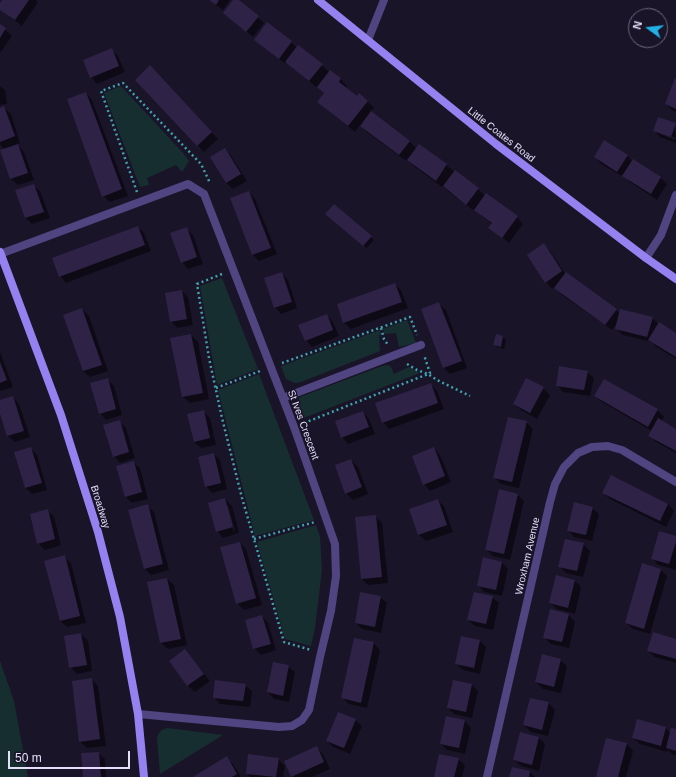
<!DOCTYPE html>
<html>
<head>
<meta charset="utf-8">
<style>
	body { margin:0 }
	#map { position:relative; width:676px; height:777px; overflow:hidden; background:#1a1428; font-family:Helvetica,sans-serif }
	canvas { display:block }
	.north { position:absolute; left:628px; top:8px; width:40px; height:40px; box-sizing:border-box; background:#1a1428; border:1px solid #6c657c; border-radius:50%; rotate:285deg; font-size:11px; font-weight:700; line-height:16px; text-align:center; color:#e6dffb }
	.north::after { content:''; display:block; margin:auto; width:14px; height:18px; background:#21b1e5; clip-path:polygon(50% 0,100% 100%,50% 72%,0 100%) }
	.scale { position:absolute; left:8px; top:751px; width:122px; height:18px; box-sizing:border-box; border:2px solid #e6dffb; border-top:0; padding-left:5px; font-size:12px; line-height:14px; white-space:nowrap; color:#e6dffb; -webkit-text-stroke:3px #1a1428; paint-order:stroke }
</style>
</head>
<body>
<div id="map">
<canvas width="676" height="777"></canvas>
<div class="north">N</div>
<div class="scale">50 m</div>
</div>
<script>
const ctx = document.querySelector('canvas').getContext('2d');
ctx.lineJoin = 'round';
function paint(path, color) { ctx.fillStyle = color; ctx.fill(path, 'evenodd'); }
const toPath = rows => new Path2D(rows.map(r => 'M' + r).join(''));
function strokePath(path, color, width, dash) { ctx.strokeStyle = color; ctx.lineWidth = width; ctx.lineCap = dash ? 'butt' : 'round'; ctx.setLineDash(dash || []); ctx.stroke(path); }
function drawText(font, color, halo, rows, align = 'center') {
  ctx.font = font + ' Helvetica,sans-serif'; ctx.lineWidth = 3; ctx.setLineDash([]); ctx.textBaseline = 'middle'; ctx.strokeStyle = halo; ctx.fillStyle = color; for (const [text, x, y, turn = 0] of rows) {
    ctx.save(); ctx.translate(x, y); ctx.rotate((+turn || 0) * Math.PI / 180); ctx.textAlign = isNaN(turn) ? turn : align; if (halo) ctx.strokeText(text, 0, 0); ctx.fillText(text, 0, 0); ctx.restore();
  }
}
const green = toPath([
	[121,86,183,153,189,161,182,172,176,165,147,178,149,185,140,187,104,93],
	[222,278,258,369,217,385,200,286],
	[407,320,416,343,399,347,396,333,384,334,383,329],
	[380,330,381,335,379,335,380,351,301,382,295,383,286,379,281,366],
	[388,365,391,367,394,374,409,367,420,373,301,419,296,405,300,397,382,366],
	[259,374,314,520,255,536,218,390],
	[316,525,320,537,322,569,315,628,311,646,285,639,257,542],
	[0,661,14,701,28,777,0,777],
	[167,728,176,729,223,735,160,774,157,738,159,733,162,730]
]);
const shadow = toPath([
	[4,0,36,0,38,2,22,26,0,9,0,5],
	[209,0,230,0,223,10],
	[234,0,238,0,264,23,253,37,231,19],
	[0,25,12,36,0,53],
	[255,40,291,42,297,48,322,65,330,73,331,71,341,79,347,86,345,88,357,98,367,101,374,108,370,112,410,142,417,149,419,145,478,189,485,196,517,217,523,224,509,243,490,227,492,224,474,209,473,210,450,193,443,186,442,187,415,167,407,159,406,161,368,133,360,125,355,132,325,108,325,94,317,86,316,87,287,62,286,64],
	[111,50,118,56,125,72,97,84,91,77],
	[157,73,218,139,204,152,136,80],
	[676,80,676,112,672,110,666,104],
	[0,86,5,90,7,104,0,105],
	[86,93,92,100,128,196,110,202,103,196],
	[4,108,11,114,20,143,17,144,24,152,34,180,18,185,11,179,2,151,5,150,0,145,0,109],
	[675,124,676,143,660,137,654,130],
	[660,132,676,138,675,140,660,134],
	[225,149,231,156,247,181,233,189,226,183],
	[627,155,632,161,660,177,667,184,657,200,630,182,624,177,601,164,595,157],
	[33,185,40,191,50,218,32,224,26,218,16,191],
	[249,192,255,199,277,254,259,261,253,255],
	[329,217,371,237,374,240,367,248],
	[138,227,144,233,151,251,66,283,60,276],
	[187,229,193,235,203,264,188,269,182,262],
	[544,245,550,251,566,275,620,313,652,318,659,324,676,334,676,359,655,346,652,342,623,335,616,328,617,323,612,330,562,295,556,288,558,285,552,289,546,282],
	[281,273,288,280,297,308,281,314,275,307],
	[394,284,401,290,408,308,351,329,344,323],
	[182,291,188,297,193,325,177,328,171,321],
	[439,304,446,310,467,368,450,374,444,368,422,310],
	[82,309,89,316,108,371,90,377,83,371],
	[326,315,333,322,339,336,312,347,306,340],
	[191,335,198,342,209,399,190,403,183,397,172,339],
	[497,336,503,337,506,340,504,349,497,347,494,344],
	[0,352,13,387,0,391],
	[587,372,594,378,590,396,563,392,557,385],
	[107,379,114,386,122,415,106,420,100,413],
	[431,384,437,391,444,409,389,429,383,422],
	[543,388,550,395,537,419,521,410,514,404],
	[595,396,657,410,664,417,661,422,676,430,676,453,656,442,649,435,652,431,602,402],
	[13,397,19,404,30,437,15,442,8,436,0,411,0,401],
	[203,411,210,418,216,445,201,448,194,442],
	[363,412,369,419,375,434,348,444,342,437],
	[120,422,126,428,135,458,120,463,114,456],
	[526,422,533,429,519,488,501,484,494,477],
	[30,448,37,455,47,490,32,494,26,488],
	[434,448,440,455,451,482,430,491,424,484],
	[214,454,220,460,227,489,212,493,206,486],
	[351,460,358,467,368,494,353,500,346,493],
	[133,462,140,468,148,499,132,503,126,497],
	[603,493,668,504,674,511,666,527,610,499],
	[518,495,524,501,510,560,493,556,486,550],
	[225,499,232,506,239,533,223,538,217,531],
	[226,506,228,506,235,531,234,532],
	[437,500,444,506,453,532,426,541,419,535],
	[147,506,154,512,169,570,151,575,144,568],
	[592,508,599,514,592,541,574,537,568,530],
	[47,510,54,517,61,545,45,550,38,543],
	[376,517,382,523,388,583,368,585,362,579],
	[676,537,676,570,658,565,652,558],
	[240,543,246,549,262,605,244,610,237,603],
	[583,544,590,551,583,577,566,573,559,566],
	[64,557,71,563,86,623,67,627,60,621],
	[502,562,508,569,502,596,484,592,478,585],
	[660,569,667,576,650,634,633,629,626,623],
	[557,576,575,581,581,587,575,614,557,609,550,603],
	[167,579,174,585,187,645,168,649,161,643,148,583],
	[380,597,387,603,381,633,362,629,356,623],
	[492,597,499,603,493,630,475,626,468,620],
	[569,615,575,622,569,648,551,644,544,637],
	[262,616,268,623,276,650,261,655,254,648],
	[81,634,88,641,92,671,77,674,70,667],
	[676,640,676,663,655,657,648,651],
	[480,641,486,647,480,674,463,670,456,664],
	[374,643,380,650,367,708,349,704,343,698],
	[185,650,210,681,195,692,188,686,170,662],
	[560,660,567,666,561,693,543,689,536,682],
	[288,666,295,672,289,702,274,699,268,692],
	[91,679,98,686,106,746,87,748,80,742],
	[245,685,252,691,250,707,220,704,214,697],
	[472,685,478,691,472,718,454,714,448,708],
	[531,699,549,703,555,710,548,736,531,732,524,725],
	[355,720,362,726,350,754,333,747,327,741],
	[465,721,471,728,465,754,447,750,441,744],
	[638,721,666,728,670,733,676,730,676,755,673,755,668,750,667,752,640,744,633,738],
	[521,733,539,738,545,744,539,771,521,766,514,760],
	[627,744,633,751,626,777,597,777],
	[316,747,323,754,330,769,312,777,293,777,285,761],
	[98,753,105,759,106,777,84,777],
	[226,758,233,764,241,777,195,777],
	[278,759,285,766,283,777,250,777,247,774],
	[458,759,465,765,462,777,435,777],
	[512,768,530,772,535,777,510,777]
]);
const building = toPath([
	[2,0,29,0,15,20,0,10,0,3],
	[209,0,219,0,216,5],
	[233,0,239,0,259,16,246,32,223,13],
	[267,22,292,41,279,59,254,40],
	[0,24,6,28,0,38],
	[298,45,323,64,309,81,285,62],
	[112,48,119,66,90,78,83,60],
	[150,65,212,132,197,146,135,80],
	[330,70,341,78,339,82,357,96,359,93,368,101,348,126,317,102,324,93,317,87],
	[675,78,676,79,676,109,665,104],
	[86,92,122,189,102,197,67,99],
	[4,106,15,136,0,142,0,108],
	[371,111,410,141,399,155,360,126],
	[658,117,676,123,671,137,653,131],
	[604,140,628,155,617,172,594,157],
	[18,144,28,173,10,179,0,150],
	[419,144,447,164,436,181,407,160],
	[225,148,241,174,226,183,210,157],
	[633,159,661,177,651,194,622,176],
	[455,170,479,188,466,205,443,186],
	[34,184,44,212,25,218,15,190],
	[249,191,271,248,252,255,230,198],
	[486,193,518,216,502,238,488,228,492,223,474,210],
	[334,204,372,236,363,246,325,214],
	[138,226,145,245,59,277,52,258],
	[187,227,197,257,181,263,170,233],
	[544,243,562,271,545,283,527,255],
	[282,272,292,302,274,308,264,278],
	[566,272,617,309,605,325,554,288],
	[395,283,402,302,343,323,337,304],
	[182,290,187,319,170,322,165,293],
	[439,302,462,361,443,368,421,309],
	[82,308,102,365,83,371,63,315],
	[620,309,653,317,647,337,615,329],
	[327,314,333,330,305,341,298,325],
	[659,322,676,333,676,357,648,340],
	[191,334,203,393,182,397,170,338],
	[496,334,503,336,501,347,493,345],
	[0,362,7,380,0,383],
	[559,366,588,371,584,390,556,386],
	[108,378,116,409,99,414,90,383],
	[526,378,544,387,530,413,513,404],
	[604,379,658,409,648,427,594,396],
	[431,383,438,403,382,423,375,403],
	[13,396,24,431,7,436,0,414,0,400],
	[204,410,210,438,194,442,187,414],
	[363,411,369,427,341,438,335,421],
	[508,417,527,421,512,482,493,478],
	[658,418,676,429,676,451,648,436],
	[120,420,129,452,113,457,103,425],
	[31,447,42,483,25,488,14,452],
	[434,447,445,476,423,485,412,456],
	[214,453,221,483,205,487,198,457],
	[351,459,362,487,345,494,335,465],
	[134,461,142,492,125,497,116,466],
	[611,475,668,504,660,521,602,493],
	[499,489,518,494,504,554,485,550],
	[225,498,233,527,216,532,208,503],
	[438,499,447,525,418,535,409,509],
	[574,502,593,507,586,535,567,531],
	[148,504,163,564,144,569,128,510],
	[48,509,55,539,37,544,30,514],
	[376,515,382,577,361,579,355,517],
	[659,531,676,536,676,542,669,564,651,559],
	[565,539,584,543,577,571,558,567],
	[240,542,256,598,236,604,220,547],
	[65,555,80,616,60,621,44,561],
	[483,557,502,562,496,590,477,586],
	[642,563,661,569,644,629,625,623],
	[556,575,575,580,568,608,549,603],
	[167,578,181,639,160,643,147,582],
	[360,592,381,596,375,627,355,623],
	[474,592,493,596,486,624,467,620],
	[550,609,569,614,562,642,543,638],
	[262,615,271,644,253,649,245,620],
	[653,632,676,639,676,659,647,651],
	[81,633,87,665,69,668,64,636],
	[461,636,480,640,474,668,455,664],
	[354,638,374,642,361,703,341,698],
	[185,649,204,674,187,686,169,661],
	[542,654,561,659,554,687,535,682],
	[273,662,289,665,283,696,267,692],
	[92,678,100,739,79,742,72,681],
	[215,680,246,684,243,701,213,698],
	[453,680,472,684,466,712,447,708],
	[530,698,549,702,542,730,523,725],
	[338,712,356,719,344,748,326,741],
	[446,716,465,720,459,748,440,744],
	[637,719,666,727,661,746,632,738],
	[671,728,676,729,676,751,666,748],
	[520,732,539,737,532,765,513,760],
	[606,738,627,743,618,777,596,777],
	[317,746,324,762,291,777,284,761],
	[99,752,101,777,83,777,81,753],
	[248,754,279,758,276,777,246,774],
	[439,754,459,758,454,777,434,777],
	[227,756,237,774,232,777,193,777],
	[512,767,530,771,529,777,509,777]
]);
const path = toPath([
	[137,192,101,91,123,83,201,164,210,183],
	[222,274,197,284,209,358,222,418,242,498,284,642,311,650],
	[381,328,384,339,388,345],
	[282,363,410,317,417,335],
	[407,364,417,370,428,374,437,380,470,396],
	[216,388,260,371],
	[304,423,428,374,430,373,424,355],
	[254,539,315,522]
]);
const street = toPath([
	[368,40,384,0],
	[0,254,188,184,204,194,294,427,335,544,336,576,331,611,320,657,309,710,302,720,292,726,279,727,138,714],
	[646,258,661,235,676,195],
	[283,398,421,345],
	[487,777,550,502,555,484,564,467,578,453,592,447,608,446,622,450,676,482]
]);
const secondary = toPath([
	[318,0,496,144,646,258,676,279],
	[0,252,61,415,98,532,120,617,138,714,144,777]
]);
const streetNames = [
	["Little Coates Road",501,135,38],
	["St Ives Crescent",303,425,70],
	["Broadway",100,507,73],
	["Wroxham Avenue",528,556,-77]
];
paint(green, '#172e31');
paint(shadow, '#0007');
paint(building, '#2f2247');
strokePath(path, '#3fa3ae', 2.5, [2, 3]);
strokePath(street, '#504481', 8);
strokePath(secondary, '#9681f0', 8);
drawText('10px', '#e6dffb', '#1a1428', streetNames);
</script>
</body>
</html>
